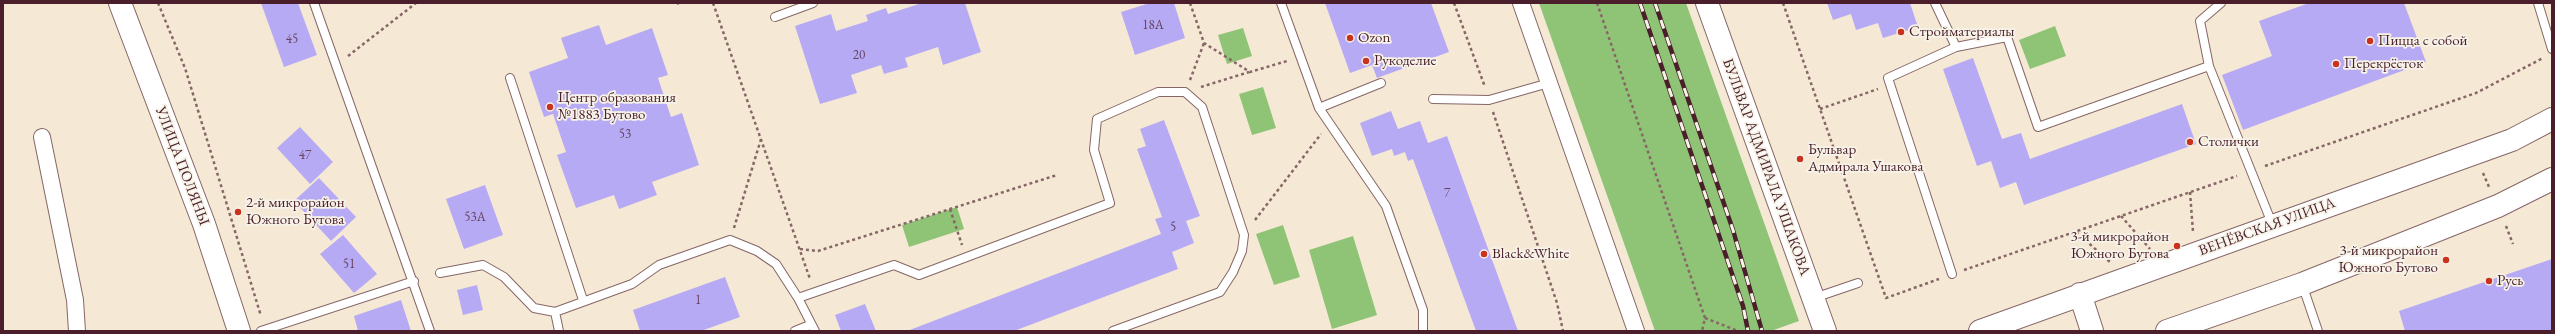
<!DOCTYPE html>
<html>
<head>
<meta charset="utf-8">
<style>
	body { margin:0 }
	#map { position:relative; width:2555px; height:334px; overflow:hidden; background:#f5e9d5; font-family:"EB Garamond",serif }
	canvas { display:block }
	.frame { position:absolute; inset:0; border:4px solid #4a1f2b; pointer-events:none }
</style>
</head>
<body>
<div id="map">
<canvas width="2555" height="334"></canvas>
<div class="frame"></div>
</div>
<script>
const ctx = document.querySelector('canvas').getContext('2d');
ctx.lineJoin = 'round';
function paint(path, color) { ctx.fillStyle = color; ctx.fill(path, 'evenodd'); }
const toPath = rows => new Path2D(rows.map(r => 'M' + r).join(''));
function strokePath(path, color, width, dash) { ctx.strokeStyle = color; ctx.lineWidth = width; ctx.lineCap = dash ? 'butt' : 'round'; ctx.setLineDash(dash || []); ctx.stroke(path); }
function drawText(font, color, halo, rows, align = 'center') {
  ctx.font = font + ' "EB Garamond",serif'; ctx.lineWidth = 3.5; ctx.setLineDash([]); ctx.textBaseline = 'middle'; ctx.strokeStyle = halo; ctx.fillStyle = color; for (const [text, x, y, turn = 0] of rows) {
    ctx.save(); ctx.translate(x, y); ctx.rotate((+turn || 0) * Math.PI / 180); ctx.textAlign = isNaN(turn) ? turn : align; if (halo) ctx.strokeText(text, 0, 0); ctx.fillText(text, 0, 0); ctx.restore();
  }
}
const green = toPath([
	[1539,3,1686,3,1799,321,1771,331,1655,331],
	[2055,26,2066,56,2030,69,2019,40],
	[1243,28,1252,56,1227,64,1218,35],
	[1263,87,1276,128,1252,135,1239,94],
	[957,207,964,229,909,247,902,225],
	[1283,225,1300,277,1274,285,1256,234],
	[1353,236,1377,315,1332,329,1309,250]
]);
const building = toPath([
	[261,3,298,3,317,55,284,67],
	[922,3,965,3,981,52,943,65,938,47,905,58,908,67,884,74,881,65,851,75,857,93,820,104,795,26,831,14,836,31,868,21,866,15,886,8,888,14],
	[1150,3,1174,3,1185,38,1135,55,1121,12],
	[1325,3,1431,3,1449,52,1377,78,1372,65,1350,73],
	[1827,3,1910,3,1918,27,1883,38,1878,23,1856,30,1851,14,1833,20],
	[2309,3,2404,3,2426,62,2243,130,2222,75,2272,56,2259,21],
	[599,25,606,45,652,28,668,75,658,78,671,117,682,113,699,165,652,182,657,195,619,209,614,195,576,208,557,155,566,152,553,114,544,117,529,72,568,58,561,38],
	[1973,58,2002,139,2021,133,2030,159,2182,104,2196,144,2024,205,2016,182,2000,188,1991,161,1977,166,1943,69],
	[1391,111,1398,129,1420,121,1428,143,1447,136,1518,331,1476,331,1413,159,1408,161,1405,152,1394,156,1392,149,1372,156,1360,123],
	[1164,120,1200,216,1186,221,1194,243,1172,252,1178,269,1014,331,907,331,1161,234,1155,219,1162,217,1137,149,1146,146,1140,129],
	[300,127,333,162,310,184,277,148],
	[319,178,356,217,331,241,294,201],
	[485,185,503,235,464,249,446,199],
	[343,235,377,274,354,293,320,254],
	[2552,259,2552,331,2405,331,2399,311],
	[725,277,740,317,701,331,640,331,633,310],
	[477,285,483,310,463,315,457,290],
	[401,300,411,331,358,331,354,316],
	[865,304,876,331,841,331,835,315]
]);
const path = toPath([
	[158,3,185,68,261,316],
	[713,3,810,279],
	[1190,3,1204,43,1250,72,1287,61],
	[1454,3,1485,87],
	[1597,3,1705,318,1702,331],
	[1783,3,1886,298,1939,279],
	[677,4,679,3],
	[348,56,416,3],
	[1190,80,1204,43],
	[1201,87,1249,72],
	[1820,109,1878,89],
	[1493,112,1557,303,1563,331],
	[2265,166,2476,93,2543,58],
	[2483,173,2489,187],
	[2190,192,2193,232],
	[950,209,962,245],
	[2121,216,2150,249],
	[1255,220,1321,134],
	[2506,226,2513,244],
	[734,228,761,139],
	[2076,232,2110,262],
	[800,249,818,251,1057,175],
	[1964,270,2237,176],
	[1705,318,1738,331]
]);
const lane = toPath([
	[314,3,430,331],
	[1281,3,1319,108,1386,206,1423,310,1423,331],
	[1935,3,1956,47,2007,37,2038,127,2209,66],
	[2221,3,2200,21,2209,66,2273,226],
	[2538,3,2552,49],
	[775,17,813,3],
	[510,78,583,300],
	[1433,99,1489,100,1549,83],
	[1319,108,1381,83],
	[440,273,483,265,504,277,534,308,555,312,632,284,659,265,730,240,757,251,776,264,798,298,815,331],
	[1952,274,1888,78,1956,47],
	[2302,284,2318,331],
	[798,298,894,265,919,275,1110,203,1094,150,1097,119,1158,92,1185,92,1202,107,1244,235,1242,251,1233,272,1220,292,1113,331],
	[1814,298,1858,283],
	[555,312,559,331],
	[261,331,414,281],
	[795,331,810,325]
]);
const street = toPath([
	[1521,3,1636,331],
	[42,137,75,300,77,331]
]);
const secondary = toPath([
	[120,3,204,224,239,331],
	[1707,3,1825,331],
	[2080,294,2092,331],
	[1980,331,2512,140,2552,119],
	[2167,331,2302,284,2498,206,2552,179]
]);
const rail = toPath([
	[1640,3,1743,306,1748,331],
	[1655,3,1733,230,1762,331]
]);
const markers = [
	[1901,32,4,"#c8321e"],
	[1350,38,4,"#c8321e"],
	[2370,41,4,"#c8321e"],
	[1366,61,4,"#c8321e"],
	[2336,64,4,"#c8321e"],
	[550,107,4,"#c8321e"],
	[2190,142,4,"#c8321e"],
	[1800,159,4,"#c8321e"],
	[238,212,4,"#c8321e"],
	[2177,246,4,"#c8321e"],
	[1484,254,4,"#c8321e"],
	[2446,260,4,"#c8321e"],
	[2489,281,4,"#c8321e"]
];
const numberNames = [
	["18А",1153,25],
	["45",292,39],
	["20",859,55],
	["53",625,134],
	["47",305,155],
	["7",1447,193],
	["53А",475,217],
	["5",1173,227],
	["51",349,264],
	["1",698,300]
];
const poiNames = [
	["Стройматериалы",1909,32],
	["Ozon",1358,38],
	["Пицца с собой",2378,41],
	["Рукоделие",1374,61],
	["Перекрёсток",2344,64],
	["Центр образования",558,98],
	["№1883 Бутово",558,115],
	["Столички",2198,142],
	["Бульвар",1808,150],
	["Адмирала Ушакова",1808,167],
	["2-й микрорайон",246,203],
	["Южного Бутова",246,220],
	["3-й микрорайон",2169,237,"right"],
	["Южного Бутова",2169,254,"right"],
	["3-й микрорайон",2438,251,"right"],
	["Южного Бутово",2438,268,"right"],
	["Black&White",1492,254],
	["Русь",2497,281]
];
const streetNames = [
	["УЛИЦА ПОЛЯНЫ",182,166,69],
	["БУЛЬВАР АДМИРАЛА УШАКОВА",1766,167,70],
	["ВЕНЁВСКАЯ УЛИЦА",2267,227,-20]
];
paint(green, '#8fc476');
paint(building, '#b7aaf4');
strokePath(lane, '#866666', 10);
strokePath(street, '#866666', 18);
strokePath(secondary, '#866666', 24);
strokePath(path, '#866666', 2.5, [3, 3]);
strokePath(lane, '#fff', 8);
strokePath(street, '#fff', 16);
strokePath(secondary, '#fff', 22);
strokePath(rail, '#4a1f2b', 4.5);
strokePath(rail, '#f7f3e8', 3, [9]);
for (const [x, y, r, color] of markers) { const dot = new Path2D(); dot.arc(x, y, r, 0, 2 * Math.PI); ctx.fillStyle = color; ctx.fill(dot); strokePath(dot, '#f7f3e8', 1.5); }
drawText('13px', '#65425d', null, numberNames);
drawText('15px', '#4a1f2b', '#f7f3e8', poiNames, 'left');
drawText('15px', '#4a1f2b', '#f7f3e8', streetNames);
</script>
</body>
</html>
